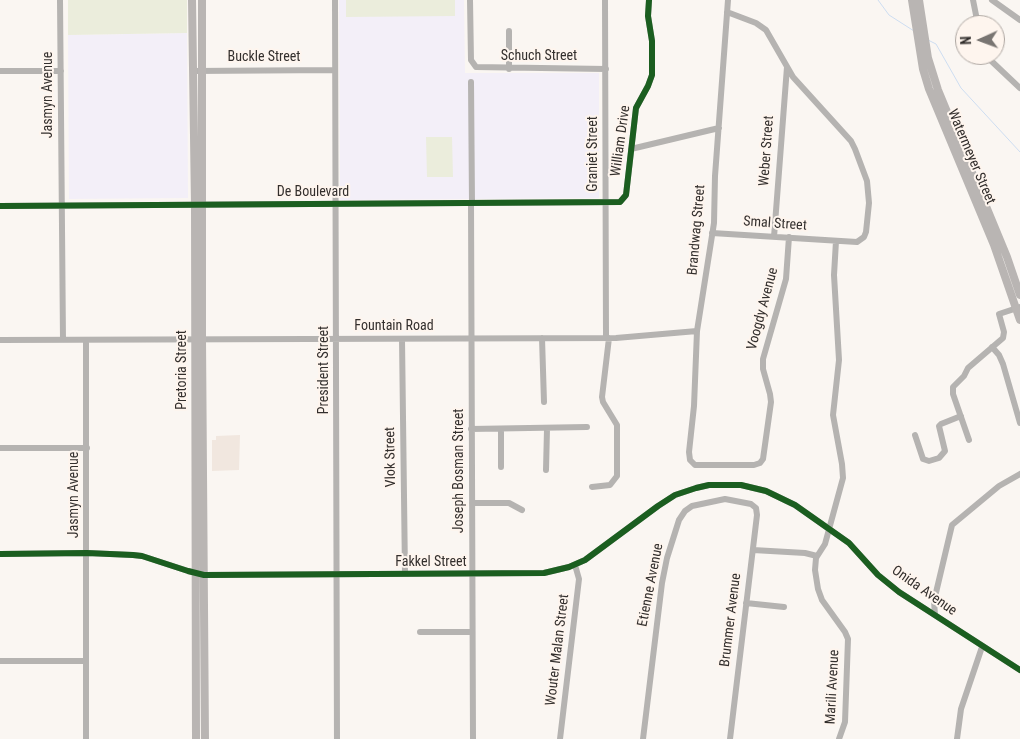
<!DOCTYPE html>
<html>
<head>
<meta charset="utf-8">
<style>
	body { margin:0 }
	#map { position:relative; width:1020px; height:739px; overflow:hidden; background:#faf6f2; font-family:"Roboto Condensed",sans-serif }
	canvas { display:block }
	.north { position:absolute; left:955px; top:15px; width:50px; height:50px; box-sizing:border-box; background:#fef5ee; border:1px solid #ada6a1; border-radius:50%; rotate:268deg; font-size:14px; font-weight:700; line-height:20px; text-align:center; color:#332f2d }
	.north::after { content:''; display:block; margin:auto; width:18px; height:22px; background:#797572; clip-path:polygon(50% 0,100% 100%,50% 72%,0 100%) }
</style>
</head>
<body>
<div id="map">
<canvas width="1020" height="739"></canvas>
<div class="north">N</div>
</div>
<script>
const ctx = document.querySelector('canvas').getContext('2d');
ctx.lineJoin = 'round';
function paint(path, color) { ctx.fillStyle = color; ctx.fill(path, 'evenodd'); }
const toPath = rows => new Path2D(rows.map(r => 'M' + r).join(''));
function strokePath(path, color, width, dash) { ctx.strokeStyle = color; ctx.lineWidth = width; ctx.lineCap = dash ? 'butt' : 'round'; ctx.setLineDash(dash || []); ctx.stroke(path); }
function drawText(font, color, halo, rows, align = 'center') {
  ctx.font = font + ' "Roboto Condensed",sans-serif'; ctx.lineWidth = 4; ctx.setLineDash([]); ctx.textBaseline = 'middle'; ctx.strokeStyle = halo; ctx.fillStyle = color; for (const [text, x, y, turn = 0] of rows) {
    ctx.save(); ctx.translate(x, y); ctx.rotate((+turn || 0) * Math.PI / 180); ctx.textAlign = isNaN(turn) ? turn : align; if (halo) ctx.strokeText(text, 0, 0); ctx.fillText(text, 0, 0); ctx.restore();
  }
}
const built = toPath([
	[240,435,239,470,212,471,212,440,216,440,216,436]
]);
const education = toPath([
	[339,0,464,0,465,73,599,73,599,198,340,200],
	[187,33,188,198,69,199,68,35]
]);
const green = toPath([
	[68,0,187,0,187,33,68,35],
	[346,0,455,0,455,16,346,17],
	[426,137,452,137,453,177,427,177]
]);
const stream = toPath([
	[878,0,889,15,914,31],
	[928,40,936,44,961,88,1020,152]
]);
const minor = toPath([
	[60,0,63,340],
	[335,0,337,739],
	[470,0,471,60,476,67,606,69],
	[605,0,606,338],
	[728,0,715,176,714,223,697,331,694,406,689,452,690,460,695,465,754,465,760,463,763,459,771,402,770,394,763,369,763,359,786,279,789,237],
	[973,0,978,25],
	[992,0,1020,20],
	[509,31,509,69],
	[985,55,1020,88],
	[0,71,61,71],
	[193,71,335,70],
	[471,82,472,203],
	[631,149,719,128],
	[471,203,473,739],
	[0,206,620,202,626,195,636,108,648,86,652,75,652,41,648,16,649,0],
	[712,233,857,242,864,237,866,232,869,203,867,181,855,149,851,141,793,77,766,30,756,23,727,12],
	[774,237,787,67],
	[836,241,834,275,839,360,833,415,842,464,843,478,825,544,816,558,815,570,818,589,822,600,845,632,848,639,845,722,839,739],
	[542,338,544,402],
	[402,339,405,574],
	[0,340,616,338,697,331],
	[86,341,86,739],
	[992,347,999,355,1003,364,1020,423],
	[471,429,587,427],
	[501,429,501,467],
	[915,435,923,459,929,461,939,458,945,451,939,426,941,424,961,416],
	[969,440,953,394,953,387,964,376,968,368,1003,338,1004,332,999,314,1020,307],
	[0,448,87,448],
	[546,470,547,429],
	[592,487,610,485,617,476,617,425,603,402,602,397,609,338],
	[472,503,509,503,522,510],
	[753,550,805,553,817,556],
	[0,554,87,553,133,555,142,556,188,571,204,575,544,573,569,567,585,560,658,506,675,495,696,488,709,485,741,485,766,491,795,505,849,543,878,575,899,592,1020,670],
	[746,603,784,607],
	[935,615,934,601,952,525,999,486,1020,474],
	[420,632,472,632],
	[0,661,85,661],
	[560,739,579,579,575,565],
	[643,739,662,583,667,558,679,520,685,511,692,506,725,499,751,504,756,508,757,515,730,739],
	[957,739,961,709,982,647]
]);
const major = toPath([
	[192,0,195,205,196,739],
	[202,0,202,340,205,739],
	[912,0,923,69,929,89,994,245,1020,320],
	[919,0,928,58,938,90,1007,257,1020,295]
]);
const cycleway = toPath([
	[0,206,620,202,626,195,636,108,648,86,652,75,652,41,648,16,649,0],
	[0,554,87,553,133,555,142,556,188,571,204,575,544,573,569,567,585,560,658,506,675,495,696,488,709,485,741,485,766,491,795,505,849,543,878,575,899,592,1020,670]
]);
const streetNames = [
	["Schuch Street",539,56],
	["Buckle Street",264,57],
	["Jasmyn Avenue",48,95,-90],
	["William Drive",621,141,-82],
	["Weber Street",767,151,-86],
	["Graniet Street",593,154,-90],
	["Watermeyer Street",971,157,67],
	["De Boulevard",313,192],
	["Smal Street",775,224,4],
	["Brandwag Street",697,230,-85],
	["Voogdy Avenue",763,309,-75],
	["Fountain Road",394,326],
	["Pretoria Street",182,370,-90],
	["President Street",324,370,-90],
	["Vlok Street",391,457,-91],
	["Joseph Bosman Street",459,471,-90],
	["Jasmyn Avenue",74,495,-90],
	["Fakkel Street",431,562],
	["Etienne Avenue",651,585,-79],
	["Onida Avenue",924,591,35],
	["Brummer Avenue",731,620,-83],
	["Wouter Malan Street",558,650,-83],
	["Marili Avenue",833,687,-87]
];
paint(built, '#f1e7df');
paint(education, '#f3eff8');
paint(green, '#ebeddc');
strokePath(stream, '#cdddf1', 1);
strokePath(minor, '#b5b3b1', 6);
strokePath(major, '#b9b5b3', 8);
strokePath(cycleway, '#1b5e20', 6);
drawText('14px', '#332f2d', '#fef5ee', streetNames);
</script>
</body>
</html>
